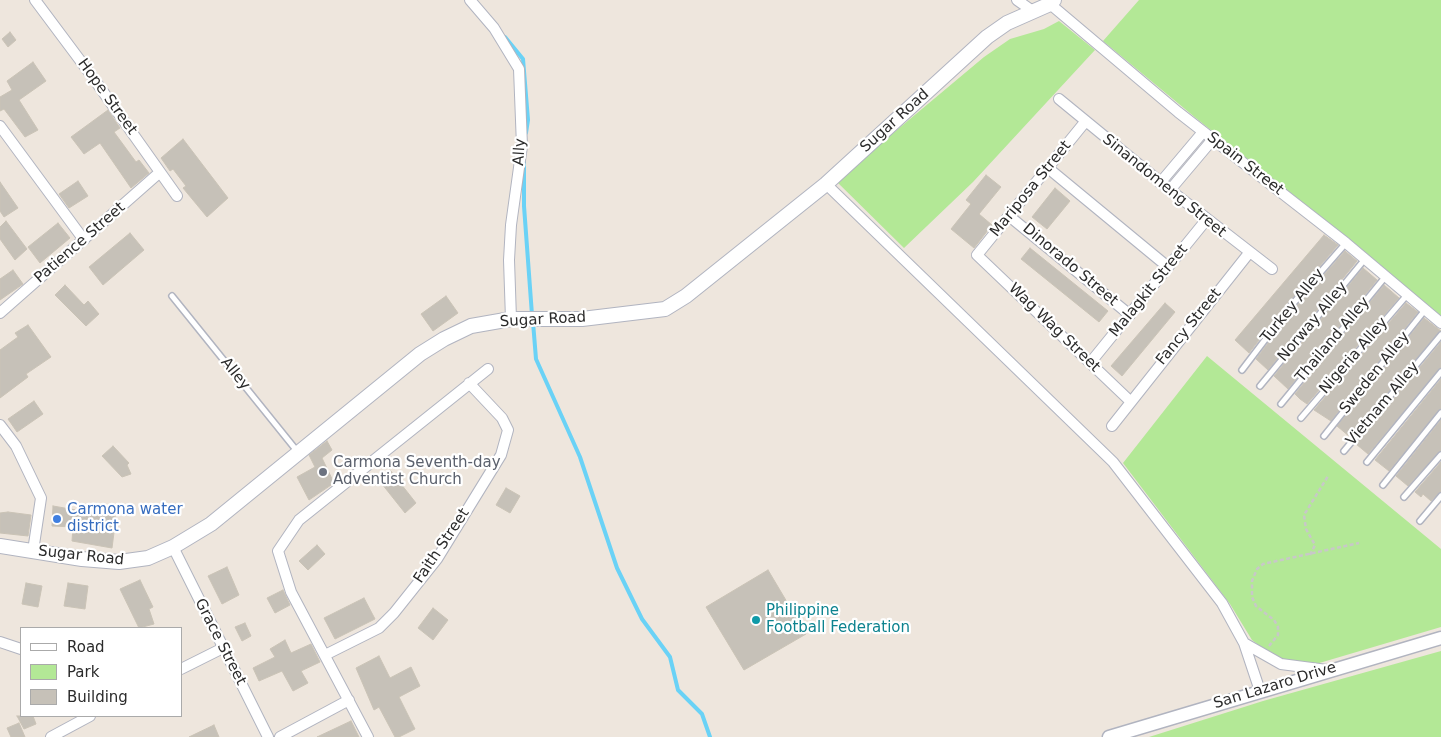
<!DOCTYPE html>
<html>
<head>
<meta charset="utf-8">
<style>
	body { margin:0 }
	#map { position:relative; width:1441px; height:737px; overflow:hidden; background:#eee6dd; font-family:"DejaVu Sans",sans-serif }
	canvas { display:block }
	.legend { position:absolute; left:20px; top:627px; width:162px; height:90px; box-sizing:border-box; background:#fff; border:1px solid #aaa; margin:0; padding:6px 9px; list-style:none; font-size:15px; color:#2b2b2b }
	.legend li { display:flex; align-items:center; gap:10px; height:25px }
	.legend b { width:25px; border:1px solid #aaa }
</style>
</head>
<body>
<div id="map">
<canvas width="1441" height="737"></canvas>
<ul class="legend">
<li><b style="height:6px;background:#fff"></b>Road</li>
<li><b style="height:14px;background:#b3e896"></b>Park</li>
<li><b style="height:14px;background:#c6c1b8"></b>Building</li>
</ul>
</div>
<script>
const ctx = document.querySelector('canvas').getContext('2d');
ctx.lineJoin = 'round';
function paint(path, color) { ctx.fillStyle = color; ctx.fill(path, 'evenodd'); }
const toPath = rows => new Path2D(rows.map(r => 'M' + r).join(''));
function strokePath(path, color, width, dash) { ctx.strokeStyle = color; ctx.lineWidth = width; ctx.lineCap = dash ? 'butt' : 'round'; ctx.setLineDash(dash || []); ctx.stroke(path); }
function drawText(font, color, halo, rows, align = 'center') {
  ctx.font = font + ' "DejaVu Sans",sans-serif'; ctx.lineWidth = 4.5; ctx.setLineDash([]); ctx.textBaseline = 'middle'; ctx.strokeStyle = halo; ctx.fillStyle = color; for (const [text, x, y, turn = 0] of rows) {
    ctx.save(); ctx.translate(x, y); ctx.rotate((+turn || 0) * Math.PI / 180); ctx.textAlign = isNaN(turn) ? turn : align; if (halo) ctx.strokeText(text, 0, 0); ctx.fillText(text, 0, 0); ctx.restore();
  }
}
const green = toPath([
	[1139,0,1441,0,1441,318,1350,240,1197,119,1103,41],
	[1059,21,1095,50,973,182,904,248,836,181,984,57,1010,39,1044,29],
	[1207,356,1441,549,1441,627,1316,664,1279,661,1252,640,1230,604,1123,463],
	[1441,651,1441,737,1149,737,1263,701]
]);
const stream = toPath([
	[505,37,523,59,528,120,526,133],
	[524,162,524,206,532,315],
	[533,322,536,359,580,457,617,568,642,619,670,657,678,690,702,714,710,737]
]);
const building = toPath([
	[10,32,16,40,8,47,2,39,10,32],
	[33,62,46,81,19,100,38,130,25,137,4,109,0,111,0,97,12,90,7,81,33,62],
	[108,110,120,128,114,132,136,162,139,160,149,173,131,188,100,143,84,154,71,137,108,110],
	[183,139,228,198,207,217,183,188,186,186,173,169,170,171,161,158,183,139],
	[986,175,1001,187,979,214,992,225,974,248,951,229,971,204,966,200,986,175],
	[78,181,88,196,69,208,59,194,78,181],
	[0,182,18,208,4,217,0,211,0,182],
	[1055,188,1070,201,1047,229,1032,217,1055,188],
	[6,221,27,249,15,260,0,239,0,227,6,221],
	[58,223,70,238,40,263,28,247,58,223],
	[130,233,144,250,103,285,89,267,130,233],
	[1324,235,1338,245,1287,304,1249,353,1235,340,1324,235],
	[1030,248,1108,311,1099,322,1021,259,1030,248],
	[1345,251,1357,261,1268,370,1256,359,1293,310,1345,251],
	[1363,268,1377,280,1288,389,1274,376,1363,268],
	[13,270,23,284,0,300,0,279,13,270],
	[65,285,84,305,88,301,99,314,86,326,55,295,65,285],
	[1384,285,1399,298,1307,404,1300,399,1295,394,1384,285],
	[446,296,458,313,433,331,421,314,446,296],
	[1165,303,1175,312,1122,376,1111,366,1165,303],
	[1406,303,1418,312,1331,421,1314,410,1406,303],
	[1424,318,1441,331,1350,437,1337,426,1424,318],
	[28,325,51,357,26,374,28,377,0,398,0,350,18,337,15,333,28,325],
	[1441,342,1441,368,1368,454,1356,444,1441,342],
	[1441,379,1441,409,1389,471,1375,460,1441,379],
	[34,401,43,414,17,432,8,419,34,401],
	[1441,420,1441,451,1408,486,1396,476,1441,420],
	[327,441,332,450,322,458,334,483,309,500,297,477,315,467,309,455,327,441],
	[113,446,129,463,127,465,131,474,122,477,102,456,113,446],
	[1441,462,1441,492,1431,501,1423,494,1421,497,1415,492,1441,462],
	[390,470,416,503,405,513,378,479,390,470],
	[506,488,520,496,510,513,496,505,506,488],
	[53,506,116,517,112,548,72,541,73,527,52,526,53,506],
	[8,512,31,515,28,536,0,533,0,513,8,512],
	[317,545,325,554,308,570,299,561,317,545],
	[227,567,239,595,222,604,208,576,227,567],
	[768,570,806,634,744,670,706,607,768,570],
	[140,580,153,607,149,609,154,624,139,628,120,589,140,580],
	[26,583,42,586,38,607,22,604,26,583],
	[68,583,88,586,85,609,64,606,68,583],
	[283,590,290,605,275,613,267,598,283,590],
	[364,598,375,619,335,639,324,618,364,598],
	[433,608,448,620,433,640,418,628,433,608],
	[245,623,251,636,242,641,235,627,245,623],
	[285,640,291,653,311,644,320,662,301,671,308,683,293,691,282,671,259,681,253,668,275,657,270,649,285,640],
	[379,656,390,678,411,667,420,686,399,697,415,729,399,737,395,737,379,707,374,710,356,668,379,656],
	[17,716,33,716,36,724,24,729,17,716],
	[351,721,359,737,317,737,351,721],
	[19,723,25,737,11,737,7,728,19,723],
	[214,725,219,737,189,737,214,725]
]);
const path = toPath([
	[1310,555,1315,545,1306,529,1304,515,1328,476],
	[1269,646,1278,635,1278,627,1274,620,1256,606,1252,597,1252,581,1257,569,1263,564,1359,543]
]);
const service = toPath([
	[172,296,297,451],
	[1242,370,1290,307,1346,243],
	[1260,386,1365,259],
	[1281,404,1386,276],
	[1301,418,1407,295],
	[1324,436,1425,310],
	[1344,451,1441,335],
	[1367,462,1441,372],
	[1383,485,1441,413],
	[1404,497,1441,455],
	[1420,521,1441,496]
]);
const minor = toPath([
	[35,0,94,79,177,196],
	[470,0,494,28,519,69,522,146,511,225,509,260,511,319],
	[1017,0,1034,12],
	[1050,4,1178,112,1346,243,1441,323],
	[1059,99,1170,190,1272,269],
	[1085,122,977,255,1130,401],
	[0,126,84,240],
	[1048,168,1168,267],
	[1160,183,1203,132],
	[826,184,1113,462,1222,603,1244,643,1260,691],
	[1170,190,1213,139],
	[1009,216,1130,315],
	[0,313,159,173],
	[1090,363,1207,219],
	[0,425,16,446,41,498,33,551],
	[1112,426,1249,253],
	[173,547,268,737],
	[0,642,21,649],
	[1244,643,1281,664,1327,670],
	[325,655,379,628,394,613,437,559,501,455,508,430,502,418,469,383],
	[181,669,223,648],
	[51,737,90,716],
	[280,737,349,700],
	[368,737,291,592,278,551,299,520,488,369]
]);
const tertiary = toPath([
	[1109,737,1441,638]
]);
const secondary = toPath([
	[0,546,82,559,119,562,148,558,173,547,211,524,420,354,444,339,471,326,511,319,582,319,665,309,686,296,826,184,987,37,1007,23,1050,4,1054,0]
]);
const markers = [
	[323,472,5,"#6b7280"],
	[57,519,5,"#3f7fe0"],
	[756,620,5,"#0f9aa8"]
];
const streetNames = [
	["Hope Street",107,97,54],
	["Sugar Road",895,121,-42],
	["Ally",520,152,-86],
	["Spain Street",1245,164,38],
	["Sinandomeng Street",1164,186,39],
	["Mariposa Street",1031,189,-51],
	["Patience Street",80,243,-41],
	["Dinorado Street",1070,265,40],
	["Malagkit Street",1149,291,-51],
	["Turkey Alley",1293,306,-51],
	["Sugar Road",543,320,-3],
	["Norway Alley",1313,322,-50],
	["Fancy Street",1189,327,-51],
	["Wag Wag Street",1054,328,44],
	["Thailand Alley",1333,340,-50],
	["Nigeria Alley",1354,356,-49],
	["Sweden Alley",1375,373,-51],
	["Alley",235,374,51],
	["Vietnam Alley",1383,404,-50],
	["Faith Street",442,546,-56],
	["Sugar Road",81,556,6],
	["Grace Street",220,642,63],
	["San Lazaro Drive",1275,686,-17]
];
const worshipNames = [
	["Carmona Seventh-day",333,463],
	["Adventist Church",333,480]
];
const shopNames = [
	["Carmona water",67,510],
	["district",67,527]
];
const cultureNames = [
	["Philippine",766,611],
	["Football Federation",766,628]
];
paint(green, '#b3e896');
strokePath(stream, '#6ad2f6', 4);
paint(building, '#c6c1b8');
strokePath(building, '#cac3b6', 1);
strokePath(service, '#b1b4c0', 8);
strokePath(minor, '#b1b4c0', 12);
strokePath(tertiary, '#b1b4c0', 15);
strokePath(secondary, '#b1b4c0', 16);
strokePath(path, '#c8c8c8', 2.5, [4, 2.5]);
strokePath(service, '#fff', 5);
strokePath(minor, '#fff', 10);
strokePath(tertiary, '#fff', 12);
strokePath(secondary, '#fff', 14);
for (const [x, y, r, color] of markers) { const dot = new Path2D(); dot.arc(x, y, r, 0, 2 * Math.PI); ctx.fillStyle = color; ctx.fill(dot); strokePath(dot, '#fff', 2); }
drawText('15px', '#2b2b2b', '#fff', streetNames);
drawText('15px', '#5b616d', '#fff', worshipNames, 'left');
drawText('15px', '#366cbe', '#fff', shopNames, 'left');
drawText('15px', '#0d838f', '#fff', cultureNames, 'left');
</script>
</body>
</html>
